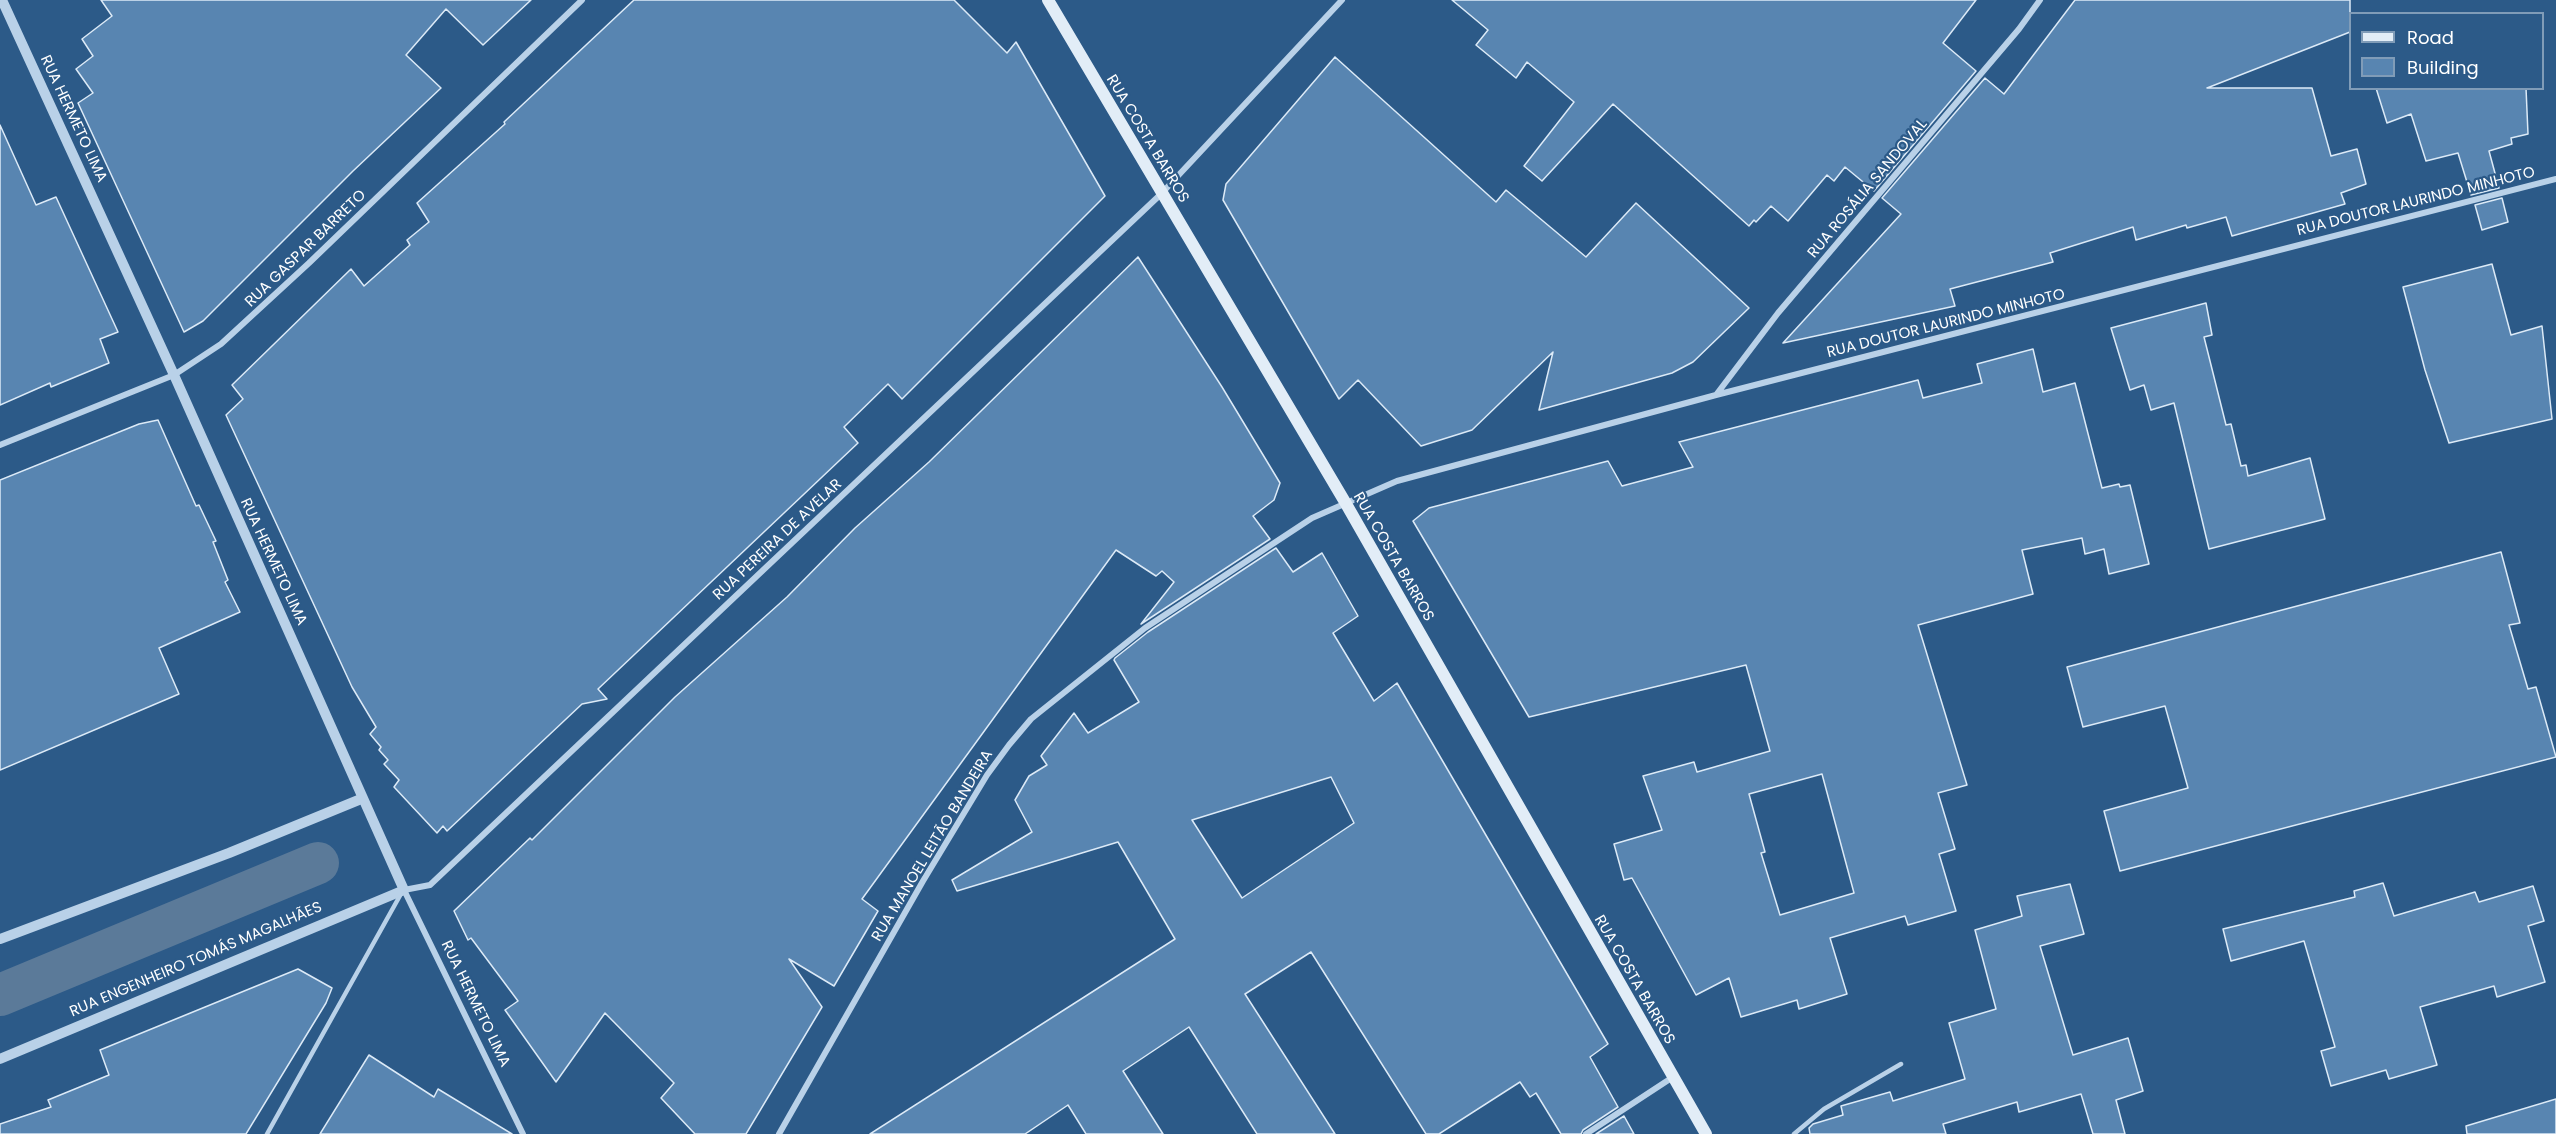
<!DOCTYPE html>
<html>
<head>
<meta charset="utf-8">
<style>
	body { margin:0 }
	#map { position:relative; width:2556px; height:1134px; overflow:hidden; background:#2c5a88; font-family:Poppins,sans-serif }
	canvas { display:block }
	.legend { position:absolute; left:2349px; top:12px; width:195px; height:78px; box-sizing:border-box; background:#2c5a88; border:2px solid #809cb8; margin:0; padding:8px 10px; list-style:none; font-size:18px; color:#fff }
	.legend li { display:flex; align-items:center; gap:12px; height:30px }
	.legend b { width:30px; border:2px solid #809cb8 }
</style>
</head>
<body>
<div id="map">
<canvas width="2556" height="1134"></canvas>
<ul class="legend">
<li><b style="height:8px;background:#e2edf7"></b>Road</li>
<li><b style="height:16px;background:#5885b1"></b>Building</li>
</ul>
</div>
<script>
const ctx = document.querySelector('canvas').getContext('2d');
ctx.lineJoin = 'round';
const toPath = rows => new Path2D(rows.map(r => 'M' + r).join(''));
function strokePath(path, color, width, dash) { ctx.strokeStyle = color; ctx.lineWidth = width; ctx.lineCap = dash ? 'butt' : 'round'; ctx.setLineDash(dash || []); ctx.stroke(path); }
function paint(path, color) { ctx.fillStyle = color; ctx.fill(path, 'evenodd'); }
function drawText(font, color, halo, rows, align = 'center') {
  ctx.font = font + ' Poppins,sans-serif'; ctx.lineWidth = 4.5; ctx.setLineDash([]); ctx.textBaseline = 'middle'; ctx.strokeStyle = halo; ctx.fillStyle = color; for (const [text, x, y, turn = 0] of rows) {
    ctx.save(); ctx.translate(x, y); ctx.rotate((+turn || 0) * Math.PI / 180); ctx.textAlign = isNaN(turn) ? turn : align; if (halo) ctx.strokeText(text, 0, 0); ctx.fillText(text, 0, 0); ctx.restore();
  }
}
const canal = toPath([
	[0,995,318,863]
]);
const building = toPath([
	[101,0,531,0,483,45,446,9,406,55,441,88,353,171,203,321,184,332,78,103,93,93,76,69,93,56,82,39,112,16,101,0],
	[634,0,954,0,1007,53,1016,42,1105,196,902,399,888,384,844,427,858,443,598,689,607,699,582,704,447,831,443,826,437,833,394,787,399,780,384,764,388,760,379,750,381,747,370,734,376,727,352,687,226,415,243,399,232,385,351,269,364,286,410,245,407,240,429,222,417,203,505,124,504,122,634,0],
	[1452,0,1976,0,1943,43,1976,71,1874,191,1845,167,1834,181,1827,175,1788,221,1771,206,1756,222,1754,220,1749,226,1613,104,1542,181,1524,166,1574,102,1527,62,1516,78,1476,45,1488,30,1452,0],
	[2075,0,2350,0,2350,32,2207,88,2312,88,2331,156,2357,149,2366,184,2341,193,2345,204,2232,236,2226,217,2187,228,2186,225,2136,240,2133,227,2050,253,2053,262,1950,289,1955,306,1783,343,1901,214,1882,198,1985,78,2004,94,2075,0],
	[1335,57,1496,202,1506,190,1586,257,1636,203,1749,308,1693,362,1672,373,1539,410,1553,352,1472,430,1421,446,1358,380,1339,399,1223,200,1226,184,1335,57],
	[2376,88,2526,88,2528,134,2511,138,2512,144,2489,151,2499,188,2471,195,2458,153,2426,161,2411,114,2387,123,2376,88],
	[0,125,36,205,56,197,118,332,100,339,109,363,51,387,50,383,0,405,0,125],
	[2502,198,2508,222,2482,230,2475,205,2502,198],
	[1138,257,1222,387,1280,483,1274,500,1253,516,1270,539,1141,624,1174,582,1162,571,1156,576,1116,550,862,899,878,911,834,986,789,959,822,1007,746,1134,695,1134,661,1098,674,1083,605,1013,556,1082,505,1010,518,1001,471,938,468,940,454,911,530,838,532,840,675,697,787,597,855,528,929,462,1138,257],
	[2492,264,2511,335,2542,326,2552,419,2449,443,2425,370,2403,287,2492,264],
	[2206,303,2212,335,2204,337,2226,425,2231,424,2241,466,2246,465,2248,476,2310,458,2325,519,2209,549,2174,403,2151,410,2144,385,2130,390,2111,328,2206,303],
	[2033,349,2043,392,2075,383,2102,488,2119,484,2120,487,2130,485,2149,564,2109,574,2104,549,2085,554,2082,538,2022,550,2033,594,1918,625,1967,785,1938,793,1955,849,1939,854,1956,911,1908,925,1905,916,1830,938,1847,994,1799,1009,1797,1000,1741,1017,1729,978,1696,995,1632,878,1624,880,1614,844,1662,830,1643,776,1694,762,1697,772,1770,751,1746,665,1529,717,1413,521,1429,508,1608,461,1622,486,1693,467,1679,442,1918,380,1923,398,1982,383,1977,364,2033,349],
	[1822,774,1854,893,1780,915,1761,853,1765,852,1749,794,1822,774],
	[158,420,196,506,199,505,216,541,213,542,228,580,225,582,240,612,159,648,179,694,0,770,0,480,139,424,158,420],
	[1276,548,1293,572,1322,553,1358,616,1333,633,1374,701,1397,683,1608,1044,1590,1057,1618,1107,1583,1130,1581,1134,1561,1134,1536,1093,1530,1097,1520,1082,1439,1134,1426,1134,1311,952,1245,994,1335,1134,1257,1134,1189,1027,1123,1071,1163,1134,1086,1134,1068,1105,1025,1134,870,1134,1175,939,1118,842,957,891,952,880,1032,832,1015,800,1029,776,1047,765,1041,756,1074,713,1088,733,1139,702,1114,660,1115,658,1148,632,1276,548],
	[1331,777,1354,823,1242,898,1192,820,1331,777],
	[2501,552,2520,623,2509,625,2528,689,2536,687,2556,757,2120,871,2104,811,2188,788,2165,706,2083,727,2067,667,2501,552],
	[2383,883,2394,916,2475,892,2479,902,2533,886,2544,921,2528,926,2545,982,2497,997,2494,986,2420,1007,2437,1065,2389,1079,2386,1070,2331,1086,2321,1051,2335,1047,2304,941,2231,961,2223,929,2355,897,2354,891,2383,883],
	[2070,884,2084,934,2040,946,2073,1055,2128,1038,2143,1091,2116,1100,2125,1134,2093,1134,2081,1094,2019,1112,2017,1102,1943,1124,1946,1134,1810,1134,1809,1128,1813,1124,1843,1115,1841,1106,1890,1092,1893,1101,1965,1079,1949,1023,1996,1009,1975,930,2022,916,2017,896,2070,884],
	[298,969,332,988,326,1003,246,1134,0,1134,0,1124,51,1107,48,1100,109,1075,100,1050,298,969],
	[369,1055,434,1097,438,1089,512,1134,320,1134,369,1055],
	[2556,1099,2556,1134,2467,1134,2466,1126,2556,1099],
	[1624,1116,1634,1134,1596,1134,1624,1116]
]);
const service = toPath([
	[267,1134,402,892],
	[1794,1134,1824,1109,1901,1064]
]);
const minor = toPath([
	[1716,395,1778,313,2019,29,2040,0],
	[0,445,174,375,221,344,309,263,582,0],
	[523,1134,404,890,430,885,1161,194,1342,0],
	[779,1134,923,881,987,775,1009,745,1031,719,1145,628,1312,518,1397,481,1716,395,2556,179],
	[1586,1134,1673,1077]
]);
const tertiary = toPath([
	[0,939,229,853,361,799],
	[0,1059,404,890,174,375,2,0]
]);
const secondary = toPath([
	[1048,0,1345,502,1706,1134]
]);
const streetNames = [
	["RUA HERMETO LIMA",73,119,65],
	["RUA COSTA BARROS",1147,139,59],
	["RUA ROSÁLIA SANDOVAL",1868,189,-50],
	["RUA DOUTOR LAURINDO MINHOTO",2416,202,-14],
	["RUA GASPAR BARRETO",306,249,-44],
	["RUA DOUTOR LAURINDO MINHOTO",1946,324,-14],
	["RUA PEREIRA DE AVELAR",778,540,-43],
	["RUA COSTA BARROS",1393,557,60],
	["RUA HERMETO LIMA",273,562,65],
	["RUA MANOEL LEITÃO BANDEIRA",933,846,-59],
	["RUA ENGENHEIRO TOMÁS MAGALHÃES",196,960,-23],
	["RUA COSTA BARROS",1634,980,60],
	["RUA HERMETO LIMA",475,1004,64]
];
strokePath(canal, '#5b7a99', 42);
paint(building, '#5885b1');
strokePath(building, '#dceaf7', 1.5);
strokePath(service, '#b9d1e8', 4.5);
strokePath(minor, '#b9d1e8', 6);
strokePath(tertiary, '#b9d1e8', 10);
strokePath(secondary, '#e2edf7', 12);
drawText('15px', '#fff', '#2c5a88', streetNames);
</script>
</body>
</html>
